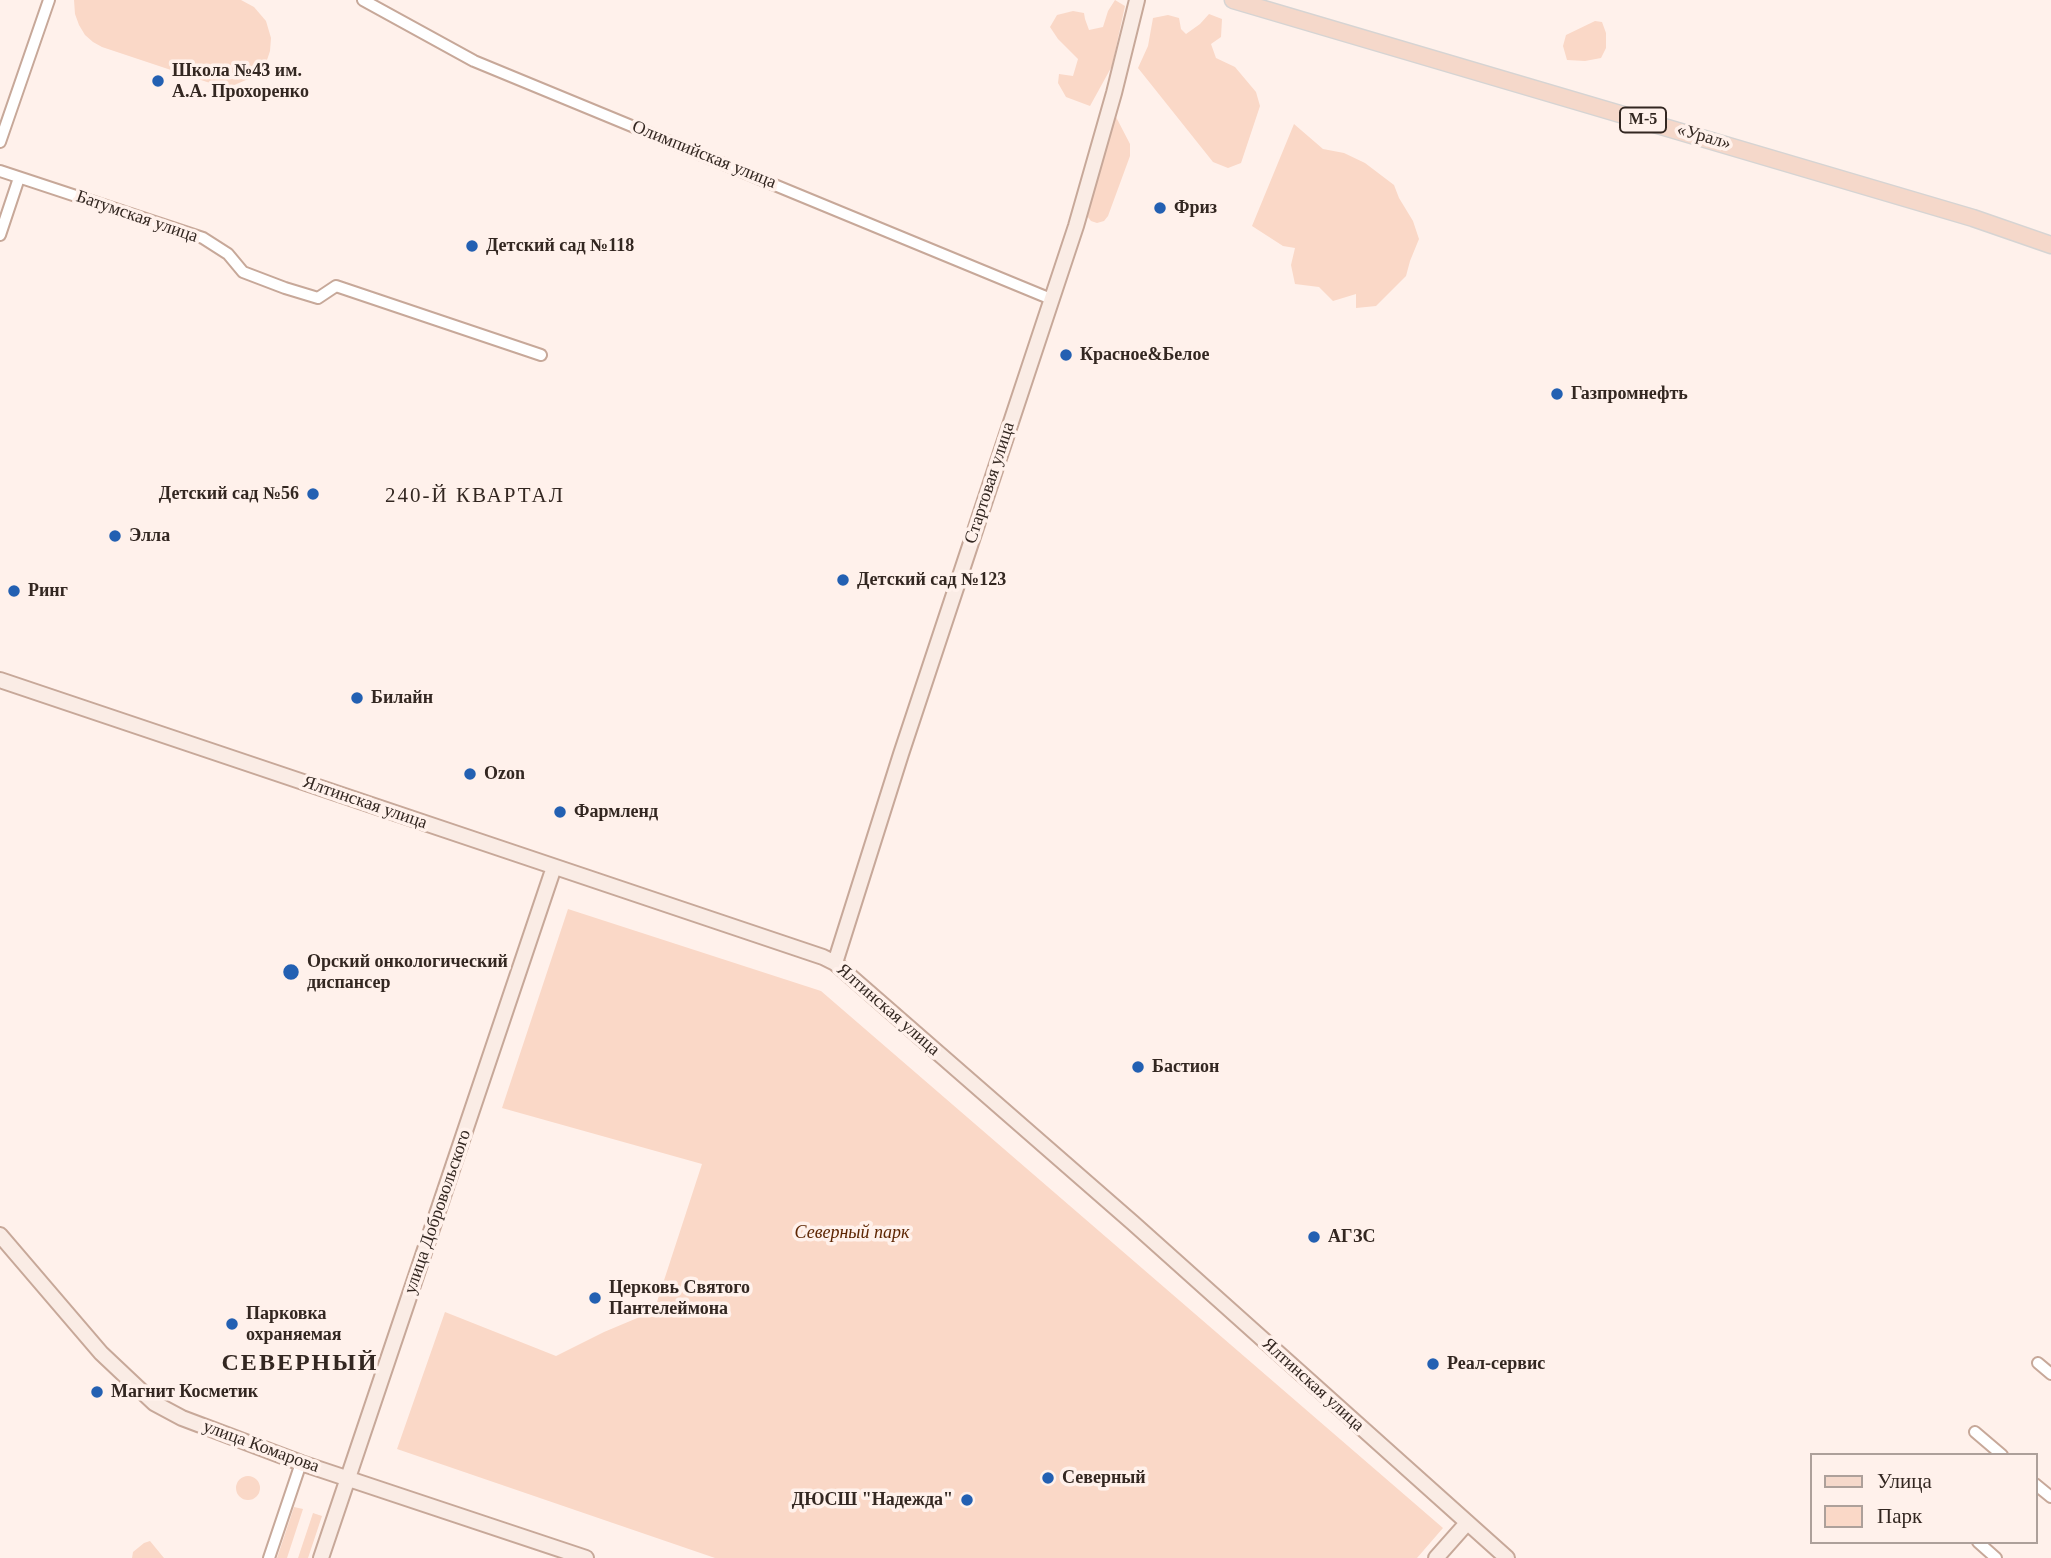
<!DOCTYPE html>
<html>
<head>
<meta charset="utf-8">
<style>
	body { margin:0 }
	#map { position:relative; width:2051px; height:1558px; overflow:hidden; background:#fff1eb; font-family:Georgia,serif }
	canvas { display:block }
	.legend { position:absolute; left:1810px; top:1453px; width:228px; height:91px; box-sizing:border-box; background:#fff1eb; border:2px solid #ada09a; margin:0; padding:9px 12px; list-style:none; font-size:21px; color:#332721 }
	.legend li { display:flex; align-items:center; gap:14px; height:35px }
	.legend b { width:35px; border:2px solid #ada09a }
</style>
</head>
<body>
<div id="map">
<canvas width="2051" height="1558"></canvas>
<ul class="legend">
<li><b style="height:9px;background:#f5d8ca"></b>Улица</li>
<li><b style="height:19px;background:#fad8c7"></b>Парк</li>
</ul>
</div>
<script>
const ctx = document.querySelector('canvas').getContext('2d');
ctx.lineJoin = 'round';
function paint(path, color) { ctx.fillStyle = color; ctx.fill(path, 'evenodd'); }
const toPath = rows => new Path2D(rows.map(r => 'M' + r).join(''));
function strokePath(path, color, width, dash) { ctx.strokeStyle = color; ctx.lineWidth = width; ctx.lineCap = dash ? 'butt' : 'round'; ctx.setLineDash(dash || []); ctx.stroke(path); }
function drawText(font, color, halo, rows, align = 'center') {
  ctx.font = font + ' Georgia,serif'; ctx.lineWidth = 7; ctx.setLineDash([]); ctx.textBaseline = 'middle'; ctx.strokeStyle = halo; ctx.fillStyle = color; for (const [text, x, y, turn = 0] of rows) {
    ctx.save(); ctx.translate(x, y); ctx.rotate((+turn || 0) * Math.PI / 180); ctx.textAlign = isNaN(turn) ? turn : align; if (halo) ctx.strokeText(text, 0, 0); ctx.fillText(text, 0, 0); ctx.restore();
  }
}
const green = toPath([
	[74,0,241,0,254,7,266,21,271,38,270,51,266,63,253,77,232,86,216,85,102,47,93,42,85,35,79,25,75,14],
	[1115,0,1125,6,1112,66,1090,106,1066,97,1058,83,1059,74,1073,76,1078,59,1058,39,1050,27,1057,15,1073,11,1084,13,1085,19,1089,30,1103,27,1108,11],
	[1209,14,1222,19,1221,37,1211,44,1216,58,1235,67,1256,92,1260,106,1241,163,1228,168,1213,162,1138,68,1148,46,1153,18,1168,15,1179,18,1181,29,1186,34,1200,24],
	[1595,21,1602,22,1606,33,1606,48,1601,58,1585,61,1567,60,1563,46,1566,35],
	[1116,117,1130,144,1130,156,1108,216,1104,221,1097,223,1091,221,1087,216],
	[1294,124,1323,149,1344,153,1365,163,1394,185,1399,198,1413,221,1419,239,1410,261,1406,276,1376,306,1356,308,1356,294,1333,301,1319,287,1295,284,1291,265,1295,248,1283,246,1252,226],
	[568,909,821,991,1443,1528,1417,1558,715,1558,397,1449,445,1312,556,1356,604,1332,654,1311,702,1164,502,1108],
	'236 1488a12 12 0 1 1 24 0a12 12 0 1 1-24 0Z',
	[294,1507,303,1509,287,1558,277,1558],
	[313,1513,322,1516,308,1558,298,1558],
	[150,1541,164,1558,132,1558,133,1552,144,1543]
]);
const street = toPath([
	[363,0,474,61,1051,299],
	[0,142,49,0],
	[0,171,203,238,228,254,243,272,285,288,318,298,336,286,541,355],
	[0,235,19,178],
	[2038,1363,2051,1374],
	[1975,1432,2002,1455],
	[2035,1484,2051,1497],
	[1978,1542,1996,1558],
	[269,1558,301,1463]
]);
const secondary = toPath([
	[0,680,823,957,835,963,1133,1223,1507,1558],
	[835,963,901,754,1076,226,1114,93,1137,0],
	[0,1235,101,1353,154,1403,182,1418,301,1463,586,1558],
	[321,1558,554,867],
	[1436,1558,1467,1523]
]);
const primary = toPath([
	[1233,0,1973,218,2051,245]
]);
const markers = [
	[158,81,7,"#2360b2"],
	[1160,208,7,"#2360b2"],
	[472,246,7,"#2360b2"],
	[1066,355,7,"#2360b2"],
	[1557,394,7,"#2360b2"],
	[313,494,7,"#2360b2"],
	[115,536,7,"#2360b2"],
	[843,580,7,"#2360b2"],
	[14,591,7,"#2360b2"],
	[357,698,7,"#2360b2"],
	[470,774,7,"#2360b2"],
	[560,812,7,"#2360b2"],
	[291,972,9,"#2360b2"],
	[1138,1067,7,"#2360b2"],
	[1314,1237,7,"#2360b2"],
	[595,1298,7,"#2360b2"],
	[232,1324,7,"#2360b2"],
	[1433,1364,7,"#2360b2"],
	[97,1392,7,"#2360b2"],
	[1048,1478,7,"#2360b2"],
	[967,1500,7,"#2360b2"]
];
const shields = [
	[1643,120,46]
];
const shieldNames = [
	["М-5",1643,120]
];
const poiNames = [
	["Школа №43 им.",172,71],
	["А.А. Прохоренко",172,92],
	["Фриз",1174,208],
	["Детский сад №118",486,246],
	["Красное&Белое",1080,355],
	["Газпромнефть",1571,394],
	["Детский сад №56",299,494,"right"],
	["Элла",129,536],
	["Детский сад №123",857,580],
	["Ринг",28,591],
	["Билайн",371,698],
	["Ozon",484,774],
	["Фармленд",574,812],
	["Орский онкологический",307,962],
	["диспансер",307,983],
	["Бастион",1152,1067],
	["АГЗС",1328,1237],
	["Церковь Святого",609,1288],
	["Пантелеймона",609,1309],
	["Парковка",246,1314],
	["охраняемая",246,1335],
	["Реал-сервис",1447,1364],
	["Магнит Косметик",111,1392],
	["Северный",1062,1478],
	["ДЮСШ \"Надежда\"",953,1500,"right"]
];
const streetNames = [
	["«Урал»",1704,137,16],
	["Олимпийская улица",704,155,22],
	["Батумская улица",137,217,19],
	["Стартовая улица",990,483,-72],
	["Ялтинская улица",365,803,19],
	["Ялтинская улица",888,1010,41],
	["улица Добровольского",438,1212,-71],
	["Ялтинская улица",1313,1385,42],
	["улица Комарова",261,1447,20]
];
const parkNames = [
	["Северный парк",852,1233]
];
const quarterNames = [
	["240-Й КВАРТАЛ",475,496]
];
const districtNames = [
	["СЕВЕРНЫЙ",300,1364]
];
paint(green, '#fad8c7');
strokePath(street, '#c7a899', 14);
strokePath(secondary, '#c7a899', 18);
strokePath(primary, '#d6d4d3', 19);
strokePath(street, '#fff', 10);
strokePath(secondary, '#faece5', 14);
strokePath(primary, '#f5d8ca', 16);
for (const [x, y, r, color] of markers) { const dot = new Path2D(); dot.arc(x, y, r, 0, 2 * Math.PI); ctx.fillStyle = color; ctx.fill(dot); strokePath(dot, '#fff1eb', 2.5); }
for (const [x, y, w] of shields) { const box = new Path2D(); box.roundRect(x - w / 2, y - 12.5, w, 25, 5); ctx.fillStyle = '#fff1eb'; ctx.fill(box); strokePath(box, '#332721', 2); }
drawText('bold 16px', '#332721', null, shieldNames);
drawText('bold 18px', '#332721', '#fff1eb', poiNames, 'left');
drawText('18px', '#332721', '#fff1eb', streetNames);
drawText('italic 18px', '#5e2704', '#fff1eb', parkNames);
ctx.letterSpacing = '2px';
drawText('21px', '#332721', '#fff1eb', quarterNames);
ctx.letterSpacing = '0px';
ctx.letterSpacing = '2px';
drawText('bold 24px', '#332721', '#fff1eb', districtNames);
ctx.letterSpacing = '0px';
</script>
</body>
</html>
